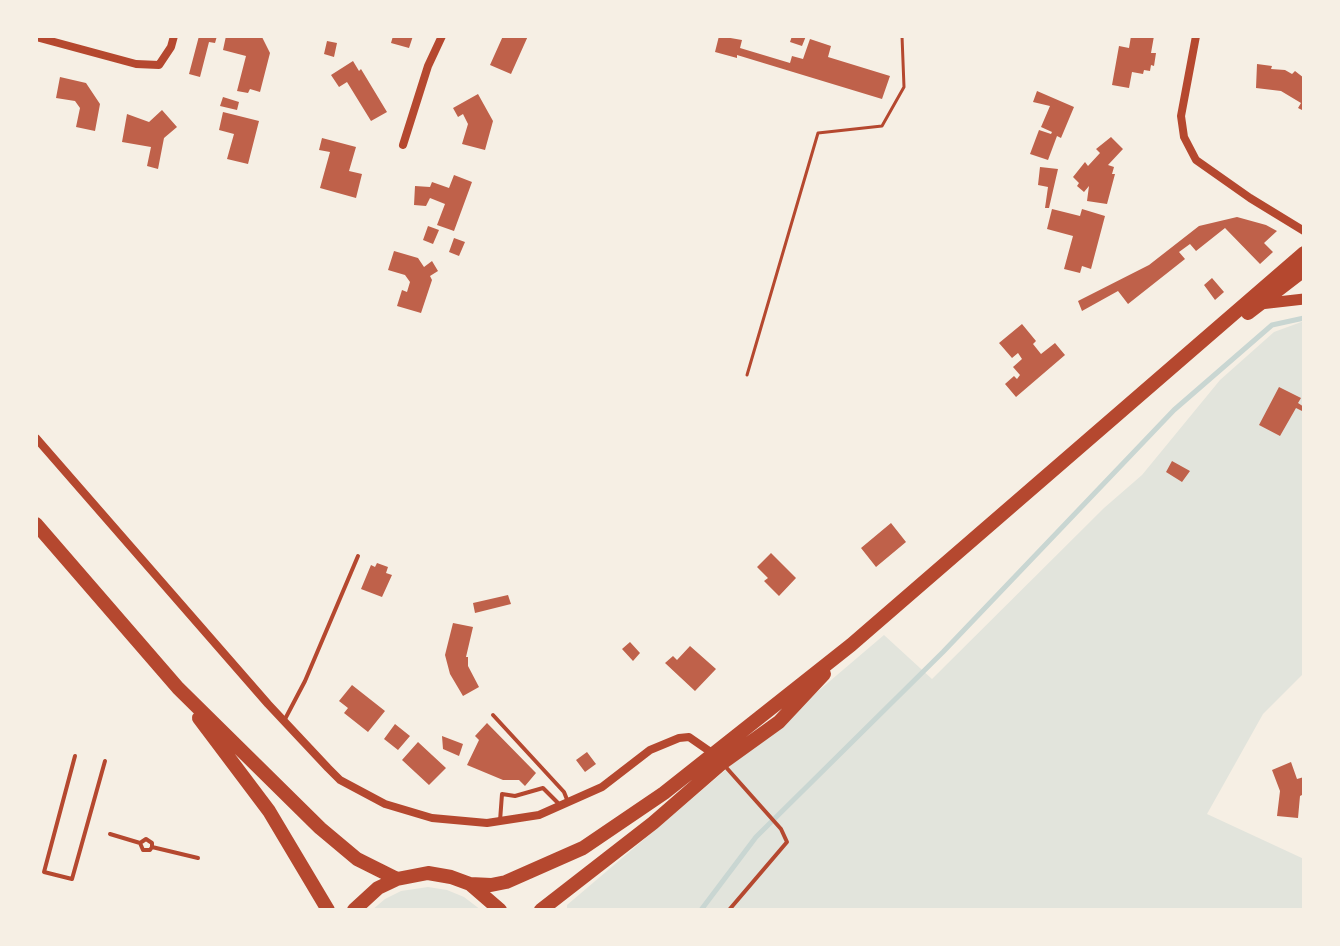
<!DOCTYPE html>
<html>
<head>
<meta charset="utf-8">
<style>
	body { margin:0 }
	#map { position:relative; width:1340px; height:946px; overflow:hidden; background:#f6efe4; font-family:"Asap Condensed",sans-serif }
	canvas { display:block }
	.frame { position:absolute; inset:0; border:38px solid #f6efe4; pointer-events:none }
</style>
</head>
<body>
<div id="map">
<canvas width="1340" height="946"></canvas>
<div class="frame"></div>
</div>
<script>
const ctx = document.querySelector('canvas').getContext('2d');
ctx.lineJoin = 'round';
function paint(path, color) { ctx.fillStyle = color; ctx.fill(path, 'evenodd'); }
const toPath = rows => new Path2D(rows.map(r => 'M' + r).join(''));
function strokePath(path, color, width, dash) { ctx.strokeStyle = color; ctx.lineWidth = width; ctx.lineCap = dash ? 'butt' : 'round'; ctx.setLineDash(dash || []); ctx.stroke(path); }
const green = toPath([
	[1304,321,1304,673,1263,714,1207,814,1304,859,1304,910,567,910,567,905,884,635,932,679,1104,508,1142,475,1220,380,1274,332],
	[428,887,447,890,464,897,481,910,372,910,385,899,401,891]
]);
const stream = toPath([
	[701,910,756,837,943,652,1174,410,1272,325,1304,318]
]);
const building = toPath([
	[199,36,217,36,215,43,209,42,200,77,189,74],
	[226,36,262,37,270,53,260,92,250,89,248,93,237,91,246,56,223,50],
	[393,36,413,36,409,48,391,43],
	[503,36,528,36,511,74,490,65],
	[719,36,742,40,740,48,790,63,792,56,803,59,810,39,831,46,828,57,890,76,882,99,737,55,737,58,715,52],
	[792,36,806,36,802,46,790,42],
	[1131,36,1154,36,1151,53,1156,53,1154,66,1151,65,1150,71,1144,70,1143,74,1132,72,1129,88,1112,85,1119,46,1129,48],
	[327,41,337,43,334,57,324,54],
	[353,61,359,71,361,69,387,112,371,121,347,82,339,87,331,75],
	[1257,64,1272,66,1271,69,1285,70,1292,74,1295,71,1304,78,1304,111,1298,108,1301,103,1281,91,1256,88],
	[60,77,86,83,100,104,95,131,76,127,80,108,75,101,56,98],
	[1037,91,1074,107,1061,138,1057,136,1048,160,1030,154,1039,130,1051,134,1052,132,1041,127,1050,106,1033,102],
	[478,94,493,121,485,150,462,144,468,124,463,114,458,117,453,108],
	[223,97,239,102,237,110,220,106],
	[162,110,177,127,164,138,158,169,147,166,151,147,122,142,127,114,149,122],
	[223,112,259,121,248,164,227,159,234,134,219,130],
	[1111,137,1123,149,1108,165,1114,167,1112,174,1115,174,1107,204,1087,201,1089,186,1084,192,1077,186,1079,183,1073,177,1085,162,1088,166,1100,153,1096,149],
	[322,138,356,147,349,171,362,174,356,198,320,188,330,152,319,150],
	[1040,167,1058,169,1049,208,1045,208,1048,187,1038,185],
	[454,175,472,182,454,231,437,225,445,204,430,198,426,206,414,205,415,186,430,187,432,182,449,188],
	[1052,209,1080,216,1082,209,1105,216,1091,269,1082,266,1080,273,1064,269,1073,236,1047,229],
	[1237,217,1266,225,1277,231,1264,243,1273,252,1260,264,1225,228,1196,251,1190,244,1179,252,1185,259,1128,304,1118,291,1082,311,1078,301,1149,265,1199,226],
	[428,226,439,230,433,244,423,240],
	[454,238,465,242,459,256,449,252],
	[394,251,418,258,424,267,432,261,438,271,430,276,432,280,421,313,397,306,402,290,407,292,410,282,405,275,388,270],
	[1212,278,1224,292,1215,300,1204,285],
	[1022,324,1036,341,1033,344,1041,354,1055,343,1065,355,1016,397,1005,384,1014,376,1017,379,1020,375,1013,367,1022,359,1018,353,1012,358,999,343],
	[1279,387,1301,398,1298,403,1304,407,1304,412,1296,408,1280,436,1259,425],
	[1172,461,1190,471,1182,482,1166,472],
	[891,523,906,542,876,567,861,548],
	[771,553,796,578,779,596,764,581,768,578,757,567],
	[377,563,388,567,386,573,392,575,382,597,361,589,371,565,375,567],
	[508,595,511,604,475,613,473,603],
	[453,623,473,627,466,657,468,657,468,666,479,687,463,696,450,674,445,655],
	[630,642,640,653,633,661,622,649],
	[690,646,716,669,695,691,665,663,673,656,677,660],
	[352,685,385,711,368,732,344,713,348,708,339,701],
	[487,723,536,773,525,786,519,780,503,780,467,765,479,740,475,736],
	[395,724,410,736,398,750,384,739],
	[442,736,463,744,459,756,443,749],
	[418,742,446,768,429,785,402,760],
	[587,752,596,764,585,772,576,760],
	[1291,762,1297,779,1304,777,1304,794,1300,796,1298,818,1277,816,1280,791,1272,770]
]);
const path = toPath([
	[747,375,818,133,882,126,904,87,902,36]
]);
const service = toPath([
	[493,715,564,792,568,802],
	[284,721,305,681,358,556],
	[75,756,44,872,72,879,105,761],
	[724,765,781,829,787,842,729,910],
	[500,821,502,794,515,796,543,788,559,804],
	[110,834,140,843,146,839,152,843,152,847,150,850,143,850,140,843],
	[152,847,198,858]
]);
const minor = toPath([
	[1196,36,1181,116,1184,137,1196,160,1250,198,1304,231],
	[36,37,136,64,159,65,171,47,174,36],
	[403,145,428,66,442,36],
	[36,438,268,704,328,768,340,780,385,804,432,818,487,823,539,815,602,787,650,750,679,738,689,737,715,755]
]);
const tertiary = toPath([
	[1260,304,1304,299]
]);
const primary = toPath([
	[1248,313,1304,270],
	[36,524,178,688,320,828,357,859,397,879],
	[199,718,269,811,328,910],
	[470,884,491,885,506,882,583,848,664,793,851,645,1304,253],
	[354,910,378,888,397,879,428,873,451,877,470,884,500,910],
	[541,910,653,823,722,763,779,722,824,674]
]);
paint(green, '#e2e4dc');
strokePath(stream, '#c9d6d2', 5);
paint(building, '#bf614a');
strokePath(path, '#b5482f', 3);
strokePath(service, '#b5482f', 4);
strokePath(minor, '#b5482f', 8);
strokePath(tertiary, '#b5482f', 11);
strokePath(primary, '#b5482f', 14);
</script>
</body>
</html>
